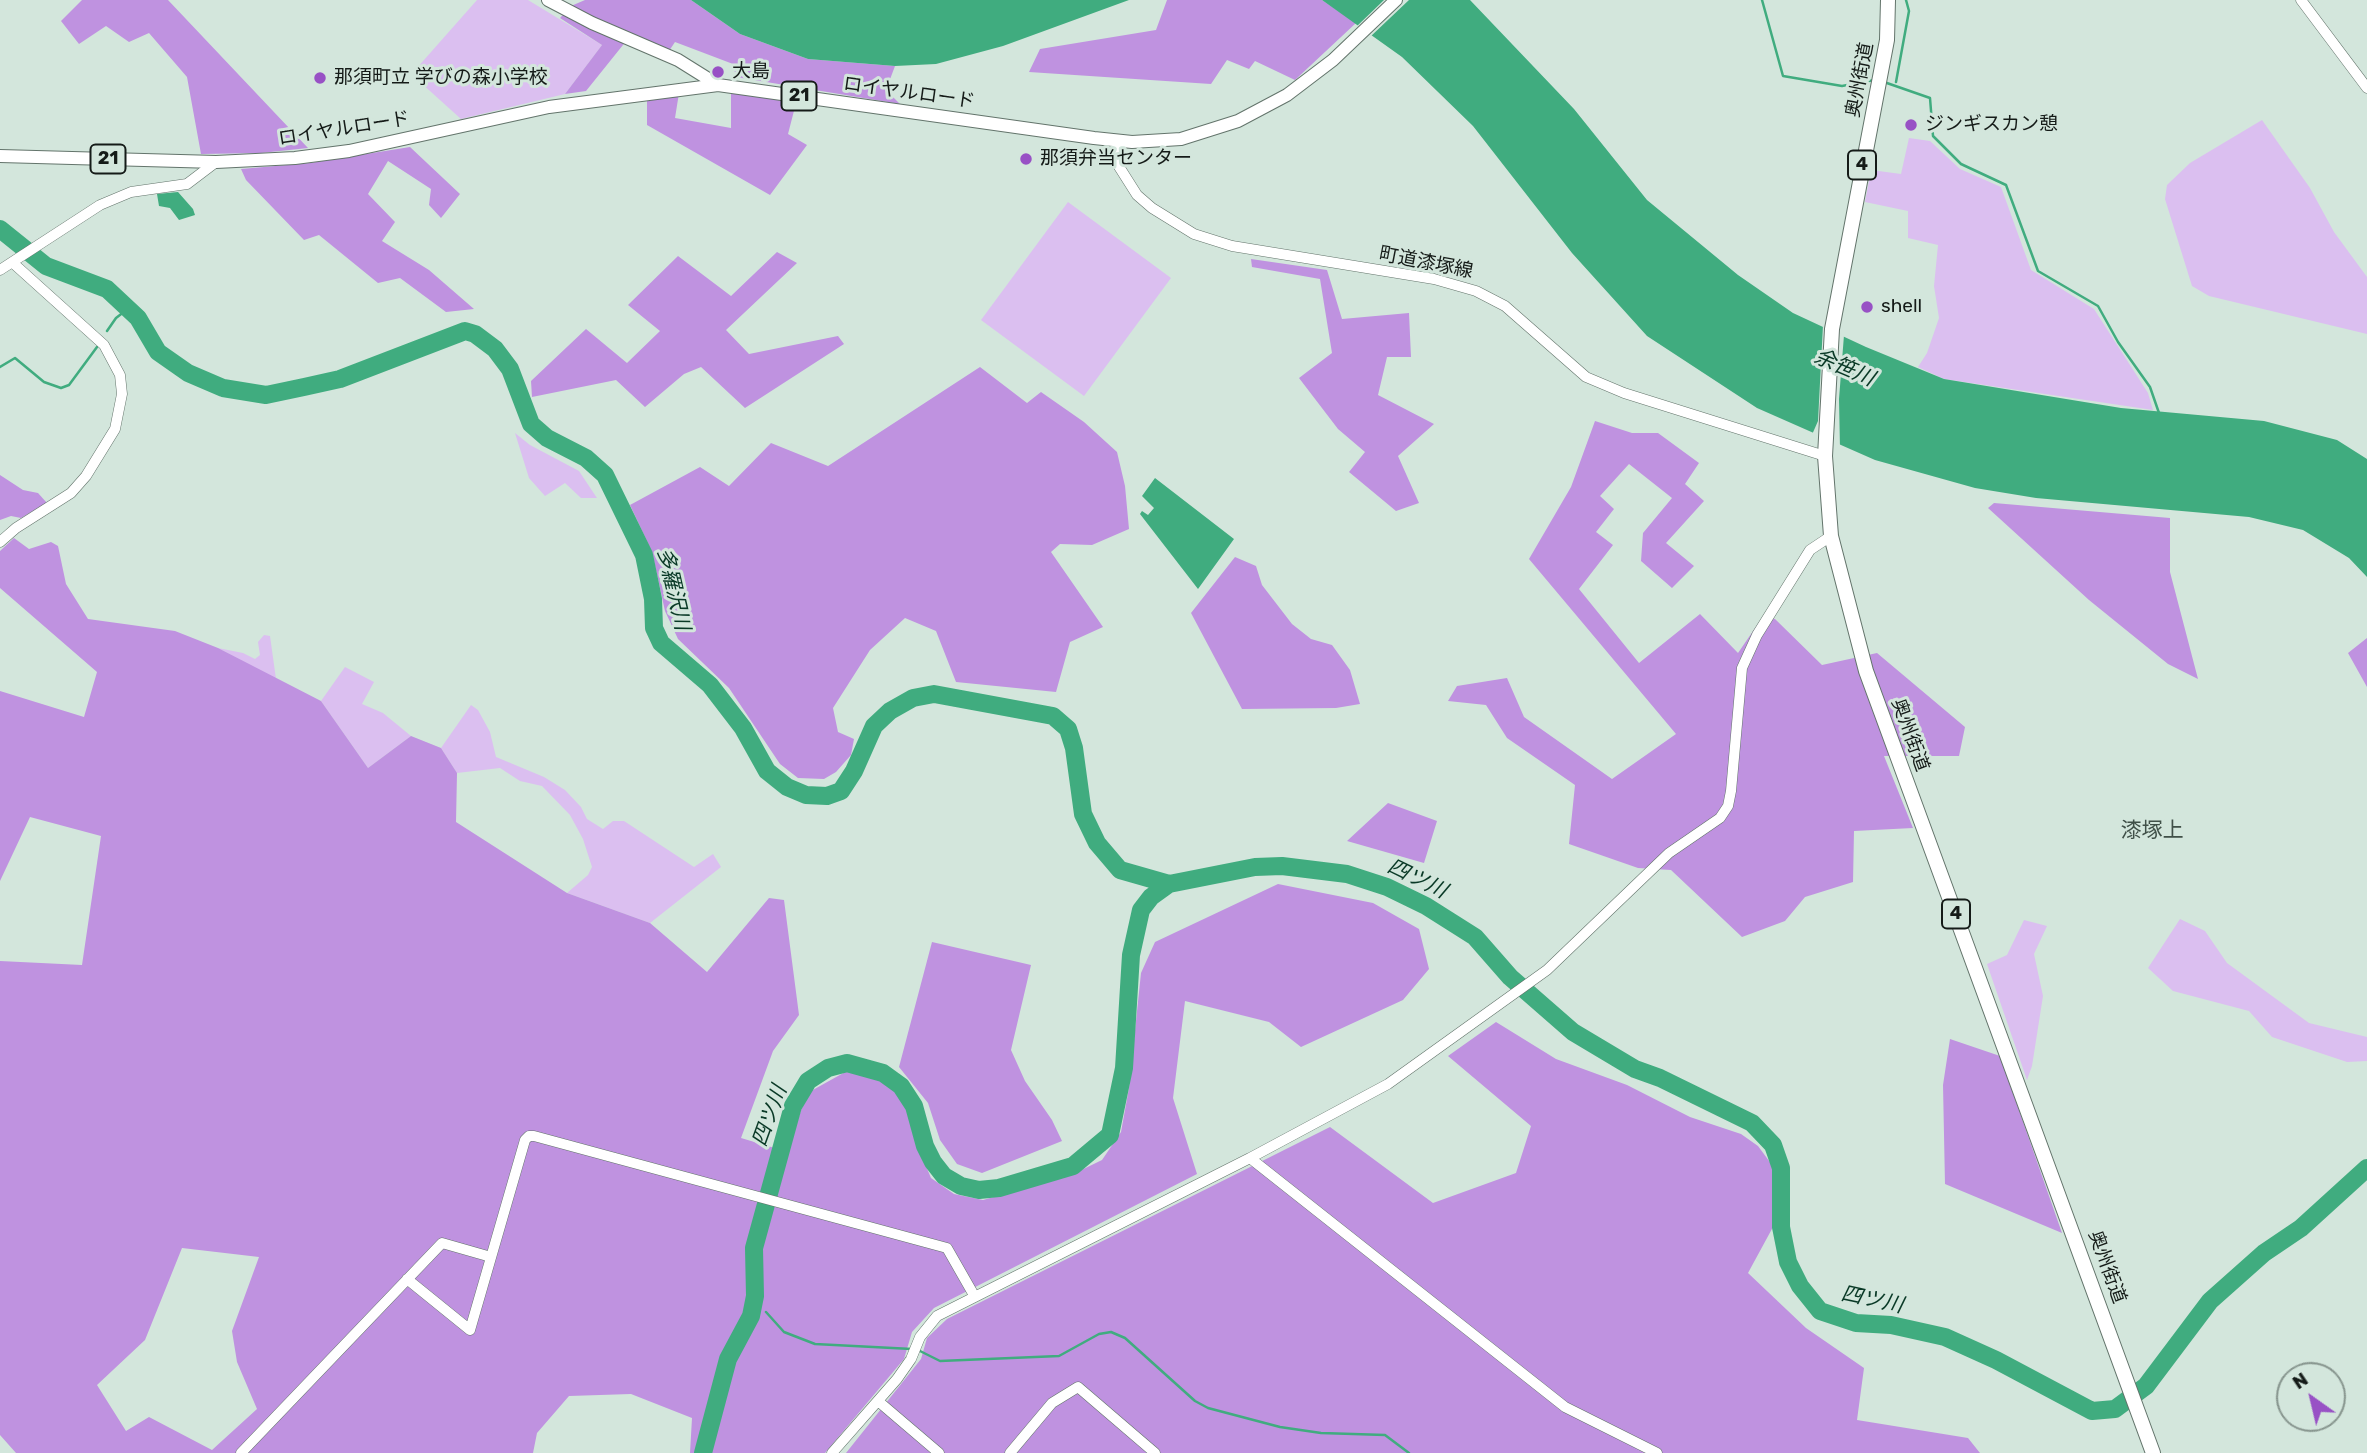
<!DOCTYPE html>
<html>
<head>
<meta charset="utf-8">
<style>
	body { margin:0 }
	#map { position:relative; width:2367px; height:1453px; overflow:hidden; background:#d3e6dc; font-family:Rubik,sans-serif }
	canvas { display:block }
	.north { position:absolute; left:2276px; top:1362px; width:70px; height:70px; box-sizing:border-box; background:#d3e6dc; border:2px solid #87958e; border-radius:50%; rotate:326deg; font-size:19px; font-weight:700; line-height:28px; text-align:center; color:#151b18 }
	.north::after { content:''; display:block; margin:auto; width:24px; height:32px; background:#9851c5; clip-path:polygon(50% 0,100% 100%,50% 72%,0 100%) }
</style>
</head>
<body>
<div id="map">
<canvas width="2367" height="1453"></canvas>
<div class="north">N</div>
</div>
<script>
const ctx = document.querySelector('canvas').getContext('2d');
ctx.lineJoin = 'round';
function paint(path, color) { ctx.fillStyle = color; ctx.fill(path, 'evenodd'); }
const toPath = rows => new Path2D(rows.map(r => 'M' + r).join(''));
function strokePath(path, color, width, dash) { ctx.strokeStyle = color; ctx.lineWidth = width; ctx.lineCap = dash ? 'butt' : 'round'; ctx.setLineDash(dash || []); ctx.stroke(path); }
function drawText(font, color, halo, rows, align = 'center') {
  ctx.font = font + ' Rubik,"Noto Sans JP",sans-serif'; ctx.lineWidth = 6; ctx.setLineDash([]); ctx.textBaseline = 'middle'; ctx.strokeStyle = halo; ctx.fillStyle = color; for (const [text, x, y, turn = 0] of rows) {
    ctx.save(); ctx.translate(x, y); ctx.rotate((+turn || 0) * Math.PI / 180); ctx.textAlign = isNaN(turn) ? turn : align; if (halo) ctx.strokeText(text, 0, 0); ctx.fillText(text, 0, 0); ctx.restore();
  }
}
const green = toPath([
	[477,0,528,0,602,45,565,94,461,119,420,82,416,69],
	[2262,120,2310,188,2334,232,2367,277,2367,334,2209,296,2192,286,2165,199,2167,185,2190,163],
	[1909,138,1930,141,1960,169,2001,187,2031,270,2094,309,2148,393,2153,410,1944,379,1918,367,1927,353,1939,318,1934,286,1938,245,1908,238,1908,211,1865,202,1871,170,1901,174],
	[1068,202,1171,278,1084,396,981,320],
	[515,433,530,445,579,471,597,498,581,498,565,483,545,496,529,478],
	[264,635,270,636,276,679,218,648,243,653,255,659,260,655,258,642],
	[345,667,374,682,362,704,383,713,411,736,368,768,321,701],
	[471,705,478,710,490,732,496,757,544,777,565,790,581,807,587,819,603,829,613,821,624,821,694,867,713,854,721,867,650,923,567,893,588,875,592,867,583,839,570,815,542,786,520,781,500,768,457,773,441,748],
	[2180,919,2205,931,2227,963,2309,1023,2367,1037,2367,1061,2347,1062,2272,1037,2249,1011,2173,991,2148,968],
	[2024,920,2047,926,2034,954,2043,996,2032,1066,2027,1080,1987,964,2007,955]
]);
const forest = toPath([
	[82,0,168,0,308,148,261,153,201,154,187,77,149,33,129,42,106,26,79,44,61,21],
	[585,0,691,0,740,34,808,59,895,66,886,90,900,104,736,77,733,64,675,42,669,51,631,35,586,91,565,94,602,45,560,18,571,6],
	[1167,0,1322,0,1356,23,1295,80,1255,61,1249,69,1227,60,1211,84,1029,72,1040,49,1156,30],
	[731,91,796,103,788,134,807,145,770,195,647,125,647,99,679,93,675,118,731,128],
	[410,147,460,194,441,218,429,205,431,189,388,161,368,194,395,222,382,241,429,270,474,309,446,312,400,278,378,283,319,235,304,240,246,180,241,169,310,163],
	[777,252,797,263,726,330,749,354,838,336,844,344,745,408,701,367,684,374,645,407,616,380,532,397,531,381,586,329,627,363,660,331,628,305,678,256,731,296],
	[1251,259,1327,270,1342,319,1409,313,1411,357,1387,357,1378,395,1434,424,1398,456,1419,503,1396,511,1349,472,1365,452,1338,429,1299,378,1332,353,1320,279,1252,267],
	[980,367,1027,403,1041,392,1084,422,1117,452,1125,486,1129,529,1092,545,1060,544,1051,552,1103,627,1070,642,1056,692,956,682,936,631,905,618,870,650,833,708,838,732,854,739,851,755,836,772,824,779,798,778,780,764,729,688,678,639,665,611,652,552,630,505,700,467,729,486,771,443,828,466],
	[1595,421,1632,433,1658,433,1699,463,1685,484,1704,501,1666,543,1694,566,1672,588,1641,561,1643,533,1672,498,1629,464,1600,496,1614,509,1596,532,1613,545,1579,589,1639,663,1700,614,1738,653,1764,615,1775,619,1822,665,1877,653,1965,727,1959,756,1884,756,1913,828,1854,831,1853,882,1805,897,1785,921,1742,937,1671,870,1638,868,1569,844,1575,785,1507,738,1486,705,1448,701,1457,686,1507,678,1524,717,1612,779,1676,734,1529,559,1571,487],
	[0,475,23,490,38,493,47,503,21,518,11,516,0,520],
	[1994,503,2170,518,2170,572,2198,679,2168,664,2089,600,1988,508],
	[14,538,29,549,51,542,58,546,66,584,88,619,175,631,218,648,321,701,368,768,411,736,441,748,457,773,456,822,567,893,650,923,707,972,769,898,784,900,799,1015,773,1051,741,1138,788,1152,801,1110,811,1091,847,1071,868,1075,894,1088,912,1114,918,1147,931,1178,954,1194,983,1200,1069,1176,1102,1160,1121,1132,1129,1088,1141,973,1155,942,1278,884,1373,903,1419,929,1429,969,1403,1000,1301,1047,1269,1022,1185,1001,1173,1098,1197,1174,934,1308,912,1332,904,1359,825,1453,690,1453,692,1418,631,1394,569,1396,537,1433,533,1453,16,1453,0,1435,0,961,82,965,101,836,30,817,0,881,0,691,84,717,97,672,0,588,0,551],
	[182,1248,259,1257,232,1331,237,1362,257,1409,212,1450,149,1417,126,1431,97,1385,145,1340],
	[1235,557,1256,566,1262,585,1292,624,1311,639,1332,645,1350,670,1360,704,1336,708,1242,709,1191,613],
	[2367,638,2367,687,2348,653],
	[1388,803,1437,821,1424,863,1347,841],
	[932,942,1031,965,1011,1050,1025,1081,1052,1120,1062,1141,982,1173,957,1164,940,1140,928,1103,899,1067],
	[1496,1022,1556,1059,1627,1085,1690,1117,1741,1134,1758,1146,1775,1169,1773,1227,1748,1273,1806,1328,1864,1368,1857,1420,1968,1438,1980,1453,846,1453,921,1359,927,1338,947,1319,1330,1127,1433,1203,1516,1173,1531,1126,1448,1056],
	[1950,1039,2000,1056,2062,1233,1945,1184,1943,1085]
]);
const water = toPath([
	[691,0,1129,0,1003,46,936,64,895,66,808,59,740,34],
	[1322,0,1470,0,1574,109,1647,200,1738,275,1793,313,1866,347,1944,379,2121,408,2264,421,2337,440,2367,459,2367,577,2349,558,2303,530,2249,517,2036,498,1975,488,1875,460,1757,408,1647,336,1572,253,1473,126,1402,57],
	[178,192,193,209,195,215,179,220,170,208,159,206,157,194],
	[1155,478,1234,539,1198,589,1140,514,1142,511,1148,515,1154,508,1142,496]
]);
const pier = toPath([
	[1384,0,1409,0,1370,37,1356,27],
	[1823,325,1844,335,1839,399,1840,449,1811,437,1818,421]
]);
const stream = toPath([
	[1762,0,1783,76,1842,86,1874,80],
	[1884,82,1930,98,1933,136,1961,164,2006,185,2038,271,2098,306,2118,342,2150,387,2159,413],
	[1896,82,1909,11,1906,0],
	[107,331,116,318,129,308],
	[0,367,15,358,44,382,61,388,69,385,97,347],
	[766,1312,784,1332,815,1344,912,1349],
	[918,1350,940,1361,1059,1356,1099,1334,1111,1332,1125,1338,1195,1401,1208,1408,1280,1427,1321,1433,1385,1435,1409,1453]
]);
const river = toPath([
	[0,229,46,266,107,289,138,318,158,352,188,373,223,388,266,395,304,387,340,379,465,331,475,334,495,349,510,369,531,424,547,438,586,458,605,475,644,555,653,599,654,628,661,643,710,685,743,728,767,771,787,787,806,795,827,796,841,791,854,771,874,726,890,711,913,698,934,694,1053,716,1068,729,1074,748,1083,814,1097,843,1120,870,1169,884],
	[703,1453,728,1359,751,1316,755,1296,754,1248,793,1106,808,1081,828,1068,847,1063,883,1073,901,1086,914,1106,925,1146,933,1162,944,1176,961,1186,979,1190,999,1188,1073,1166,1110,1135,1124,1068,1131,955,1141,910,1151,897,1169,884,1255,867,1282,866,1347,874,1387,887,1426,906,1475,937,1510,977,1573,1032,1635,1069,1660,1078,1752,1123,1773,1145,1781,1168,1781,1227,1788,1262,1800,1286,1820,1311,1856,1323,1891,1325,1945,1337,1996,1360,2092,1411,2115,1409,2146,1386,2210,1301,2264,1253,2301,1228,2367,1168]
]);
const minor = toPath([
	[2301,0,2367,88],
	[1118,140,1118,165,1137,195,1152,208,1194,234,1232,246,1434,279,1476,291,1505,306,1586,377,1624,393,1825,456],
	[0,270,100,205,131,192,187,184,216,162],
	[0,542,16,528,71,493,86,476,115,429,122,394,120,375,104,345,13,263],
	[1250,1158,1565,1407,1657,1453],
	[407,1279,470,1330,525,1140,529,1136,534,1136,947,1248,975,1297],
	[878,1401,939,1453],
	[241,1453,442,1243,491,1257],
	[832,1453,897,1379,911,1359,920,1337,937,1316,1250,1158,1388,1084,1547,970,1669,853,1720,818,1728,806,1731,791,1742,668,1757,635,1810,550,1831,536],
	[1010,1453,1052,1403,1078,1387,1155,1453]
]);
const major = toPath([
	[548,0,592,23,678,60,718,85],
	[0,156,216,162,295,158,349,151,549,107,718,85,1094,138,1132,142,1181,139,1238,121,1287,95,1333,60,1396,0]
]);
const highway = toPath([
	[1888,0,1887,40,1832,329,1825,456,1831,536,1866,671,2153,1453]
]);
const markers = [
	[718,72,7,"#9851c5"],
	[320,78,7,"#9851c5"],
	[1911,125,7,"#9851c5"],
	[1026,159,7,"#9851c5"],
	[1867,307,7,"#9851c5"]
];
const shields = [
	[799,96,35],
	[108,159,35],
	[1862,165,28],
	[1956,914,28]
];
const shieldNames = [
	["21",799,96],
	["21",108,159],
	["4",1862,165],
	["4",1956,914]
];
const poiNames = [
	["大島",732,72],
	["那須町立 学びの森小学校",334,78],
	["ジンギスカン憩",1925,125],
	["那須弁当センター",1040,159],
	["shell",1881,307]
];
const streetNames = [
	["奥州街道",1860,80,-79],
	["ロイヤルロード",909,93,8],
	["ロイヤルロード",344,129,-9],
	["町道漆塚線",1426,263,11],
	["奥州街道",1910,735,70],
	["奥州街道",2107,1267,70]
];
const waterNames = [
	["余笹川",1844,368,23],
	["多羅沢川",673,589,77],
	["四ツ川",1417,879,26],
	["四ツ川",770,1116,-70],
	["四ツ川",1872,1300,12]
];
const neighbourhoodNames = [
	["漆塚上",2152,831]
];
paint(green, '#dbbff0');
paint(forest, '#bf92e0');
paint(water, '#40ac7f');
paint(pier, '#d3e6dc');
strokePath(stream, '#40ac7f', 2.5);
strokePath(river, '#40ac7f', 18);
strokePath(minor, '#63746b', 11);
strokePath(major, '#63746b', 14);
strokePath(highway, '#63746b', 16);
strokePath(minor, '#fff', 10);
strokePath(major, '#fff', 12);
strokePath(highway, '#fff', 14);
for (const [x, y, r, color] of markers) { const dot = new Path2D(); dot.arc(x, y, r, 0, 2 * Math.PI); ctx.fillStyle = color; ctx.fill(dot); strokePath(dot, '#d3e6dc', 2.5); }
for (const [x, y, w] of shields) { const box = new Path2D(); box.roundRect(x - w / 2, y - 14.5, w, 29, 5); ctx.fillStyle = '#d3e6dc'; ctx.fill(box); strokePath(box, '#151b18', 2); }
drawText('bold 18px', '#151b18', null, shieldNames);
drawText('19px', '#151b18', '#d3e6dc', poiNames, 'left');
drawText('19px', '#151b18', '#d3e6dc', streetNames);
drawText('italic 21px', '#093926', '#d3e6dc', waterNames);
drawText('21px', '#405048', '#d3e6dc', neighbourhoodNames);
</script>
</body>
</html>
